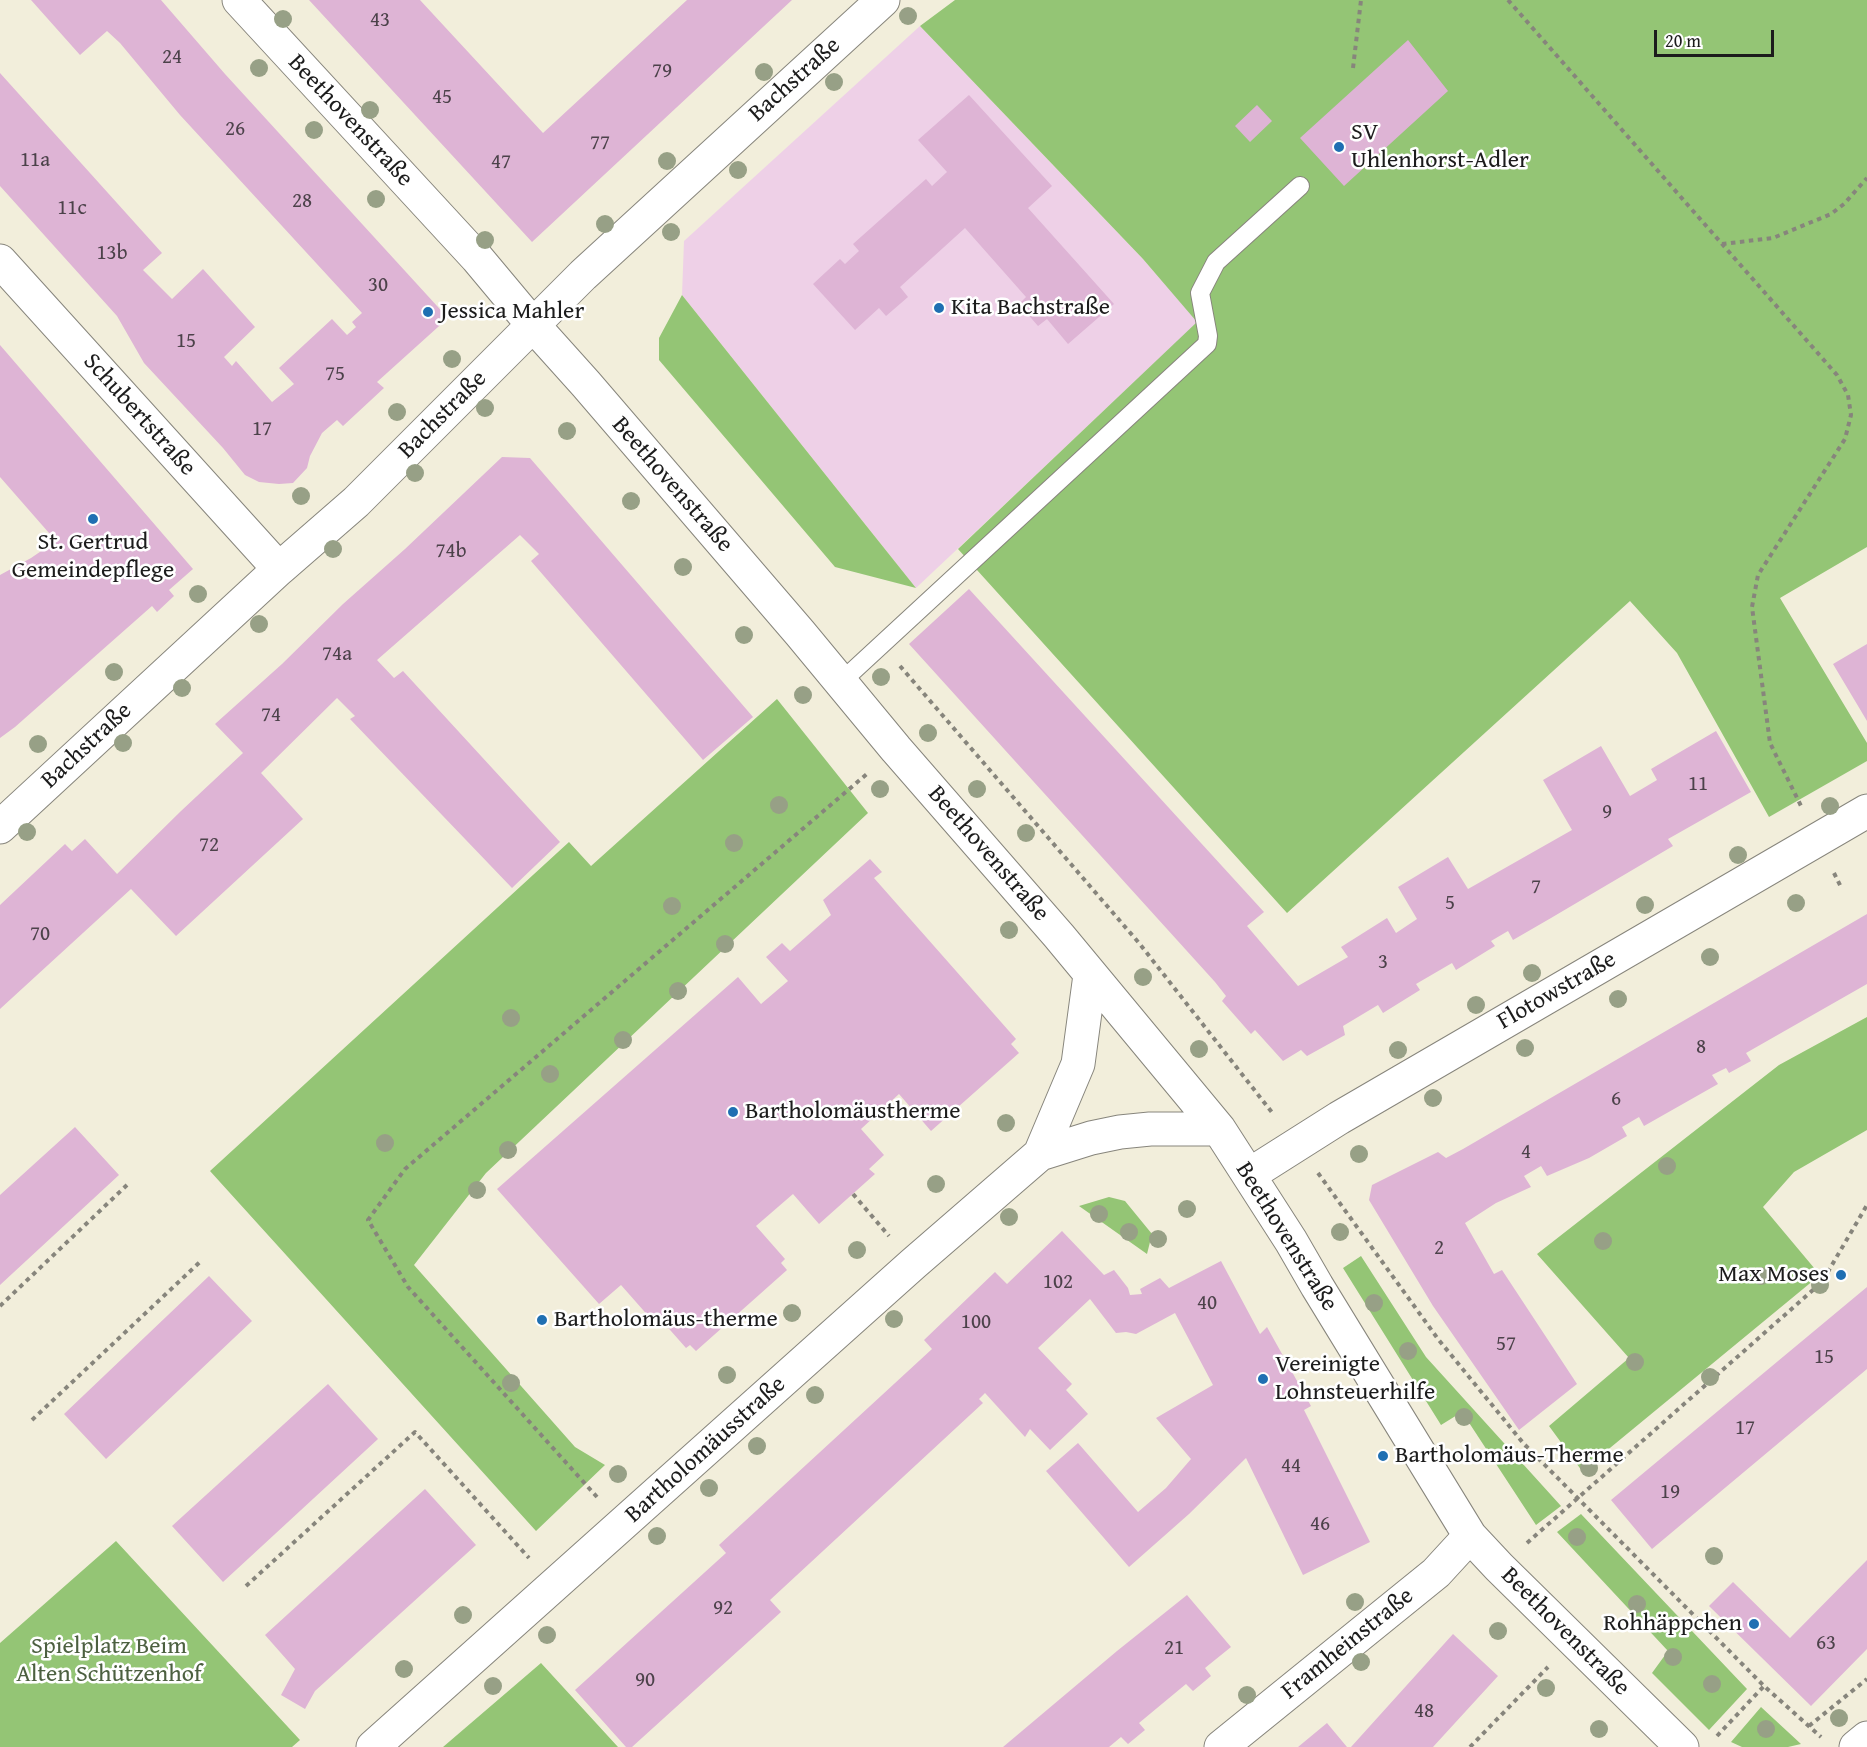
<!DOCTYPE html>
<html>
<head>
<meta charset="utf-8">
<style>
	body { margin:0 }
	#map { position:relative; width:1867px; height:1747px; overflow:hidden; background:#f2eedb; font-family:"Gentium Book Plus",serif }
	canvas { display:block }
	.scale { position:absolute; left:1654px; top:30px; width:120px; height:27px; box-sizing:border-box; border:3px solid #1c1c1c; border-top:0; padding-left:8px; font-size:18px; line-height:21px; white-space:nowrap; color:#1c1c1c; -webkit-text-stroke:4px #fff; paint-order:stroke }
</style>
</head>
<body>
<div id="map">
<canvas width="1867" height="1747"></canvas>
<div class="scale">20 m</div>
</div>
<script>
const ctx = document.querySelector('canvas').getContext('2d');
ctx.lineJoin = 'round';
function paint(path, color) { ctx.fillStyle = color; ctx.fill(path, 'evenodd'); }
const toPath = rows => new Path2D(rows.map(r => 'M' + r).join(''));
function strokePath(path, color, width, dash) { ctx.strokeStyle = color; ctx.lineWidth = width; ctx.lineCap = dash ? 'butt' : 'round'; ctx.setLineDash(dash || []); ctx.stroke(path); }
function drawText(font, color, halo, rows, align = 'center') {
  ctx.font = font + ' "Gentium Book Plus",serif'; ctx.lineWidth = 5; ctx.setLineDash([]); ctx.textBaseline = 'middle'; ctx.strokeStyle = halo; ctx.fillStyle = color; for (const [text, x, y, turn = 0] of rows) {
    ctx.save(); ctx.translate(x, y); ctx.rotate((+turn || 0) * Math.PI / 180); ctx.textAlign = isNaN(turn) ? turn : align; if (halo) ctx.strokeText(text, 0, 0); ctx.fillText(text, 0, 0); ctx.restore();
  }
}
const built = toPath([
	[920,26,1143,259,1198,322,916,588,682,295,684,241]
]);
const green = toPath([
	[955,0,1867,0,1867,547,1780,598,1867,743,1867,761,1769,817,1677,653,1630,601,1287,913,958,549,1197,322,1143,259,920,26],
	[682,295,916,588,835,567,659,360,659,338],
	[777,699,868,813,486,1173,414,1265,575,1447,605,1465,536,1531,210,1171,569,842,591,866],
	[1867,1017,1867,1130,1794,1172,1763,1207,1820,1275,1582,1471,1549,1426,1629,1358,1537,1254,1779,1065],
	[1109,1197,1125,1201,1152,1234,1147,1254,1079,1206],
	[1361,1256,1426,1357,1561,1506,1536,1525,1462,1412,1441,1425,1343,1268],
	[1581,1514,1747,1689,1709,1730,1652,1673,1668,1651,1557,1532],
	[116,1541,300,1740,292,1747,0,1747,0,1643],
	[541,1663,618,1747,443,1747],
	[1761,1707,1801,1744,1788,1747,1742,1747,1731,1742]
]);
const building = toPath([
	[31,0,161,0,225,74,448,318,377,382,384,388,343,426,337,420,322,433,310,456,307,468,293,483,279,484,259,482,245,475,223,448,144,363,117,316,0,186,0,73,162,253,143,270,172,299,203,269,255,327,224,357,232,366,236,361,272,402,294,384,279,368,332,319,347,335,356,327,352,322,362,313,180,115,120,43,107,31,80,55],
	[309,0,420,0,543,133,687,0,792,0,532,242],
	[1408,40,1448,91,1344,186,1300,138],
	[969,95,1052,186,1028,208,1114,304,1068,344,1047,319,1038,326,1019,304,1026,297,965,228,900,287,908,297,886,316,879,308,855,330,813,284,840,259,845,264,859,251,853,244,926,179,932,186,947,172,918,140],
	[1257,105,1272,121,1250,142,1235,126],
	[0,345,193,569,169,590,174,596,157,612,152,606,15,727,0,738,0,575,31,558,56,541,0,477],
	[502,457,530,458,753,717,703,760,531,561,539,554,520,535,377,660,394,678,403,671,560,842,512,888,350,719,355,716,337,698,261,773,303,819,176,936,131,889,0,1009,0,905,65,844,72,851,85,839,117,874,181,811,243,753,215,724,282,664,343,604,405,549],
	[969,589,1264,912,1247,926,1298,986,1348,957,1341,947,1387,918,1396,933,1417,919,1398,887,1448,857,1468,889,1572,830,1543,780,1601,746,1630,796,1657,780,1651,769,1716,731,1751,792,1668,839,1673,846,1551,918,1513,940,1508,931,1491,941,1495,946,1456,970,1452,963,1416,984,1420,990,1383,1013,1378,1005,1343,1026,1345,1035,1307,1056,1301,1050,1283,1061,1255,1030,1251,1034,1222,1001,1226,996,1215,982,909,644],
	[1867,644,1867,721,1833,664],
	[870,859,882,872,874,878,1016,1039,1011,1044,1019,1053,931,1131,899,1094,861,1129,884,1155,869,1169,875,1174,819,1224,793,1194,756,1226,785,1259,781,1263,787,1270,696,1351,690,1345,686,1348,663,1322,658,1327,621,1285,599,1304,497,1189,738,977,761,1004,788,981,766,957,782,943,790,951,831,915,823,900],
	[1867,914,1867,984,1746,1053,1751,1061,1729,1073,1726,1068,1712,1075,1718,1084,1644,1126,1639,1117,1622,1127,1627,1136,1589,1158,1547,1176,1541,1166,1524,1176,1531,1187,1496,1203,1465,1223,1494,1274,1502,1270,1577,1384,1519,1430,1433,1306,1369,1200,1372,1185,1438,1152,1446,1158,1463,1149],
	[75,1127,119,1175,0,1285,0,1195],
	[1062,1231,1104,1275,1114,1270,1128,1288,1130,1295,1142,1294,1140,1289,1160,1278,1169,1288,1221,1261,1260,1334,1267,1327,1311,1406,1304,1410,1370,1542,1303,1575,1246,1458,1189,1514,1129,1567,1046,1471,1078,1443,1138,1512,1166,1488,1191,1459,1156,1418,1213,1385,1175,1313,1136,1334,1126,1332,1116,1333,1090,1299,1038,1348,1072,1384,1066,1390,1088,1414,1050,1450,1030,1429,1025,1437,985,1393,979,1399,983,1403,770,1600,781,1612,632,1747,626,1747,575,1690,726,1553,719,1545,932,1349,924,1340,995,1272,1007,1284],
	[209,1276,252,1321,106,1459,64,1414],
	[1867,1287,1867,1369,1652,1549,1611,1500],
	[328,1384,378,1439,223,1582,172,1526],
	[425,1489,476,1545,315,1691,305,1709,281,1695,295,1669,265,1635],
	[1867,1560,1867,1649,1811,1706,1709,1606,1733,1582,1790,1638],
	[1187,1595,1231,1647,1205,1668,1211,1676,1193,1691,1186,1684,1139,1723,1145,1730,1128,1744,1121,1737,1109,1747,1003,1747,1117,1651],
	[1453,1634,1498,1676,1433,1747,1351,1747],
	[1327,1723,1347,1747,1298,1747]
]);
const path = toPath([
	[1508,0,1837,375,1848,395,1851,415,1845,439,1758,575,1752,607,1770,743,1802,808],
	[1353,68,1361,0],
	[1722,244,1773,238,1831,214,1844,204,1867,178],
	[900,666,1139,943,1274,1115],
	[1834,873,1842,889],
	[1318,1173,1438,1339,1524,1444,1764,1686,1821,1737],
	[853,1194,889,1236],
	[0,1306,127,1185],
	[32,1420,202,1260],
	[597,1497,408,1287,368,1220,405,1169,868,773],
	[1527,1543,1822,1282,1867,1205],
	[246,1586,415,1432,529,1558],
	[1809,1726,1867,1679],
	[1717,1736,1764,1686],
	[1470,1747,1548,1667]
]);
const service = toPath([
	[841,682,1207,344,1208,336,1200,293,1216,262,1300,186]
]);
const minor = toPath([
	[239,0,477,258,533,325,586,384,800,633,896,749,1059,936,1219,1129,1291,1241,1317,1286,1470,1536,1499,1567,1682,1747],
	[0,261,279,569],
	[0,827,279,569,356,502,583,275,883,0],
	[1040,1154,1078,1064,1090,975],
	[1249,1175,1339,1118,1867,811],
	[373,1747,913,1264,1040,1154,1091,1138,1120,1132,1150,1129,1219,1129],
	[1221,1747,1436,1573,1470,1536],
	[1856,1747,1867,1738]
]);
const trees = [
	[908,16],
	[283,19],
	[259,68],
	[764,72],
	[834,82],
	[370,110],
	[314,130],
	[667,161],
	[738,170],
	[376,199],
	[605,224],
	[671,232],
	[485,240],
	[452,359],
	[485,408],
	[397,412],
	[567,431],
	[415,473],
	[301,496],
	[631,501],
	[333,549],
	[683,567],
	[198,594],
	[259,624],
	[744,635],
	[114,672],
	[881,677],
	[182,688],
	[803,695],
	[928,733],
	[123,743],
	[38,744],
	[880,789],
	[977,789],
	[779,805],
	[1830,806],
	[27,832],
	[1026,833],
	[734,843],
	[1738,855],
	[1796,903],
	[1645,905],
	[672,906],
	[1009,930],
	[725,944],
	[1710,957],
	[1532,973],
	[1143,977],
	[678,991],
	[1618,999],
	[1476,1005],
	[511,1018],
	[623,1040],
	[1525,1048],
	[1199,1049],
	[1398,1050],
	[550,1074],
	[1433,1098],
	[1006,1123],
	[385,1143],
	[508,1150],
	[1359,1154],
	[1667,1166],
	[936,1184],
	[477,1190],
	[1187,1209],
	[1099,1214],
	[1009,1217],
	[1129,1232],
	[1340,1232],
	[1158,1239],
	[1603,1241],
	[857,1250],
	[1761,1276],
	[1820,1285],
	[1374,1303],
	[792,1313],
	[894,1319],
	[1408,1351],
	[1635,1362],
	[727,1375],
	[1710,1377],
	[511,1383],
	[815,1395],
	[1464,1417],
	[757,1446],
	[1589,1468],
	[618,1474],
	[709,1488],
	[657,1536],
	[1577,1537],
	[1714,1556],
	[1355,1602],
	[1637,1604],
	[463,1615],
	[1498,1631],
	[547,1635],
	[1673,1657],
	[1361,1662],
	[404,1669],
	[1712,1684],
	[493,1686],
	[1546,1688],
	[1247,1695],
	[1839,1718],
	[1599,1729],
	[1766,1729]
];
const markers = [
	[1339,147,6,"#1f6fb2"],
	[939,308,6,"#1f6fb2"],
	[428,312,6,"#1f6fb2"],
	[93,519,6,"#1f6fb2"],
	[733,1112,6,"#1f6fb2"],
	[1841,1275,6,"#1f6fb2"],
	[542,1320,6,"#1f6fb2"],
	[1263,1379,6,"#1f6fb2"],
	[1383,1456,6,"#1f6fb2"],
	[1754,1624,6,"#1f6fb2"]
];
const numberNames = [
	["43",380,21],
	["24",172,58],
	["79",662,72],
	["45",442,98],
	["26",235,130],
	["77",600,144],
	["11a",35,161],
	["47",501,163],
	["28",302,202],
	["11c",72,209],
	["13b",112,254],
	["30",378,286],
	["15",186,342],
	["75",335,375],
	["17",262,430],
	["74b",451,552],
	["74a",337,655],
	["74",271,716],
	["11",1698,785],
	["9",1607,813],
	["72",209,846],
	["7",1536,888],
	["5",1450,904],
	["70",40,935],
	["3",1383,963],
	["8",1701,1048],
	["6",1616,1100],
	["4",1526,1153],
	["2",1439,1249],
	["102",1058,1283],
	["40",1207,1304],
	["100",976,1323],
	["57",1506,1345],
	["15",1824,1358],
	["17",1745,1429],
	["44",1291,1467],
	["19",1670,1493],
	["46",1320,1525],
	["92",723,1609],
	["63",1826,1644],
	["21",1174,1649],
	["90",645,1681],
	["48",1424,1712]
];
const streetNames = [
	["Bachstraße",795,80,-42],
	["Beethovenstraße",350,121,47],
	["Schubertstraße",139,415,48],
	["Bachstraße",443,415,-45],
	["Beethovenstraße",672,485,49],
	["Bachstraße",87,746,-43],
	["Beethovenstraße",988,854,49],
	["Flotowstraße",1557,991,-30],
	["Beethovenstraße",1286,1237,58],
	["Bartholomäusstraße",706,1450,-42],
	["Beethovenstraße",1565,1632,45],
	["Framheinstraße",1348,1644,-39]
];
const poiNames = [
	["SV",1351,133],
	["Uhlenhorst-Adler",1351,161],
	["Kita Bachstraße",951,308],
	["Jessica Mahler",440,312],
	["St. Gertrud",93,543,"center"],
	["Gemeindepflege",93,571,"center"],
	["Bartholomäustherme",745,1112],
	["Max Moses",1829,1275,"right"],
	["Bartholomäus-therme",554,1320],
	["Vereinigte",1275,1365],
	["Lohnsteuerhilfe",1275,1393],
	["Bartholomäus-Therme",1395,1456],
	["Rohhäppchen",1742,1624,"right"]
];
const parkNames = [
	["Spielplatz Beim",109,1647],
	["Alten Schützenhof",109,1675]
];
paint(built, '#eed0e7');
paint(green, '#94c575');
paint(building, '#deb4d5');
strokePath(service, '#87857c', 20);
strokePath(minor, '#87857c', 35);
strokePath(path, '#87857c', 4, [4.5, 4.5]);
strokePath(service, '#fff', 18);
strokePath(minor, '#fff', 33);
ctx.fillStyle = '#97a086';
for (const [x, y] of trees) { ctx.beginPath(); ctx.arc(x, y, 9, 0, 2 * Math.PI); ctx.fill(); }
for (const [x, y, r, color] of markers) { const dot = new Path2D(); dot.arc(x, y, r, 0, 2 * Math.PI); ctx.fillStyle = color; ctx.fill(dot); strokePath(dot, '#fff', 2); }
drawText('21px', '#4c424a', null, numberNames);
drawText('24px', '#1c1c1c', '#fff', streetNames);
drawText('24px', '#1c1c1c', '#fff', poiNames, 'left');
drawText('24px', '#4c6040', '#fff', parkNames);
</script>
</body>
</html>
